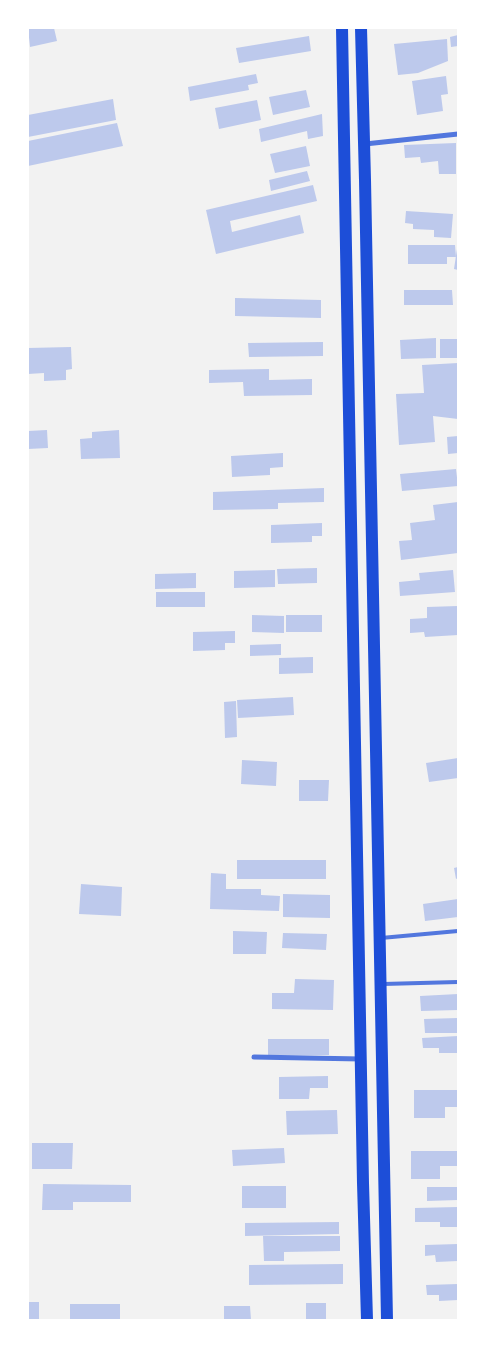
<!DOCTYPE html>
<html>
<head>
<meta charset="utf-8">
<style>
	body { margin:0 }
	#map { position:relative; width:486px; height:1348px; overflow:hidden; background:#f2f2f2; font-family:Overpass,sans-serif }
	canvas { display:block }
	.frame { position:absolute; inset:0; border:29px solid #fff; pointer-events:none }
</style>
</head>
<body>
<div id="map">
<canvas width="486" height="1348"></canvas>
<div class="frame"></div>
</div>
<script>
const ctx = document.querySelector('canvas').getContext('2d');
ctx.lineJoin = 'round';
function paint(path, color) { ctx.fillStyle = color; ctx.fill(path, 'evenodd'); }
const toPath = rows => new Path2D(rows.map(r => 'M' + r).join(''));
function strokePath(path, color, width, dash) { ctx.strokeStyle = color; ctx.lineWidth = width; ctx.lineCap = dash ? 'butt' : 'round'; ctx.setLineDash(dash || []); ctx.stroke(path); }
const building = toPath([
	[28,28,54,28,57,41,30,47],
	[458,35,458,46,451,47,450,37],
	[309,36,311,51,239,63,236,48],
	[447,39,448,61,418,73,398,75,394,44],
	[256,74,258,83,248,85,249,90,190,101,188,87],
	[446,76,448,94,441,95,443,111,417,115,412,81],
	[306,90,310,107,273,115,269,97],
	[113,99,116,120,28,137,28,115],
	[257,100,261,120,219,129,215,108],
	[322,114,323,136,308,139,307,131,261,142,259,129],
	[117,123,123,146,28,166,28,141],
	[456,143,456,174,439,174,438,161,421,163,420,157,405,158,404,145],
	[306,146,310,166,275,173,270,154],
	[307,171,310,181,271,191,269,180],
	[313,185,317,201,230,221,232,232,300,215,304,233,216,254,206,210],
	[406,211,453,214,451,238,434,237,434,230,413,229,413,224,405,223],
	[408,245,455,245,456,257,447,257,447,264,408,264],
	[457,249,458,249,458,270,454,269],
	[404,290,452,290,453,305,404,305],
	[235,298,321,300,321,318,235,316],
	[436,338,436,358,401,359,400,340],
	[440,339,458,339,458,358,440,358],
	[323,342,323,356,249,357,248,343],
	[71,347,72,369,66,370,66,380,44,381,44,373,28,374,28,348],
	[458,363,458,419,433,416,435,442,399,445,396,394,424,393,422,365],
	[269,369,269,380,312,379,312,395,244,396,243,382,209,383,209,370],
	[47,430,48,448,28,449,28,431],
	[119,430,120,458,81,459,80,439,92,438,92,432],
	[458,436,458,453,448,454,447,437],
	[283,453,283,467,270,468,270,475,232,477,231,456],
	[456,469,458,486,402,491,400,474],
	[324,488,324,502,278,503,278,509,213,510,213,492],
	[458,502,458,553,401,560,399,541,412,540,410,523,435,520,433,505],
	[322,523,322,536,312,536,312,542,271,543,271,525],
	[317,568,317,583,278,584,277,569],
	[275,570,275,587,234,588,234,571],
	[453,570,455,592,400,596,399,582,420,580,419,573],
	[196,573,196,588,155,589,155,574],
	[156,592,205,592,205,607,156,607],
	[458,606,458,635,425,637,424,632,410,633,410,619,427,618,427,607],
	[252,615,284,616,284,633,252,632],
	[286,615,322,615,322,632,286,632],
	[235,631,235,643,225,643,225,650,193,651,193,632],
	[281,644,281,655,250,656,250,645],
	[313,657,313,673,279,674,279,658],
	[293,697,294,715,238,718,237,700],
	[236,701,237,737,225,738,224,702],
	[458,758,458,778,429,782,426,763],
	[242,760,277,762,276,786,241,784],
	[299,780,329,780,328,801,299,801],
	[237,860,326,860,326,879,237,879],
	[458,867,458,878,456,879,454,868],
	[211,873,226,874,226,889,261,889,261,895,280,896,279,911,210,909],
	[81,884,122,887,121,916,79,914],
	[283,894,330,895,330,918,283,917],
	[458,899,458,917,425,921,423,904],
	[233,931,267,932,266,954,233,954],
	[283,933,327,934,326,950,282,948],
	[295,979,334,980,333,1010,272,1009,272,993,294,993],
	[458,994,458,1010,421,1011,420,996],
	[458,1018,458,1033,425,1033,424,1019],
	[458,1036,458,1053,439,1053,439,1048,423,1048,422,1038],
	[268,1039,329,1039,329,1055,268,1055],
	[328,1076,328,1088,310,1088,309,1099,279,1099,279,1077],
	[414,1090,458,1090,458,1107,445,1107,445,1118,414,1118],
	[337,1110,338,1134,287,1135,286,1111],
	[32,1143,73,1143,72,1169,32,1169],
	[284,1148,285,1163,233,1166,232,1150],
	[411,1151,458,1151,458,1166,440,1166,440,1179,411,1179],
	[43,1184,131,1185,131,1202,73,1202,73,1210,42,1210],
	[242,1186,286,1186,286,1208,242,1208],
	[427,1187,458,1187,458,1200,427,1201],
	[458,1207,458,1227,440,1227,440,1222,415,1222,415,1208],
	[339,1222,339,1234,245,1236,245,1223],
	[263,1236,340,1236,340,1251,284,1252,284,1261,264,1261],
	[458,1244,458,1261,436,1262,435,1255,425,1256,425,1245],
	[343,1264,343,1284,249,1285,249,1265],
	[458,1284,458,1300,439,1301,439,1295,427,1295,426,1285],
	[28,1302,39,1302,39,1320,28,1320],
	[306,1303,326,1303,326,1320,306,1320],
	[70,1304,120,1304,120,1320,70,1320],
	[224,1306,250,1306,251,1320,224,1320]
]);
const service = toPath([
	[381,938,458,931],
	[383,984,458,982]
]);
const minor = toPath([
	[365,144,458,134],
	[254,1057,361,1059]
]);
const trunk = toPath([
	[342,28,363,1183,367,1320],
	[361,28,365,180,387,1320]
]);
paint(building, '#bdc9ec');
strokePath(service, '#5277de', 4);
strokePath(minor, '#5277de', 5);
strokePath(trunk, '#1d4ed8', 12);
</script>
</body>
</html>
